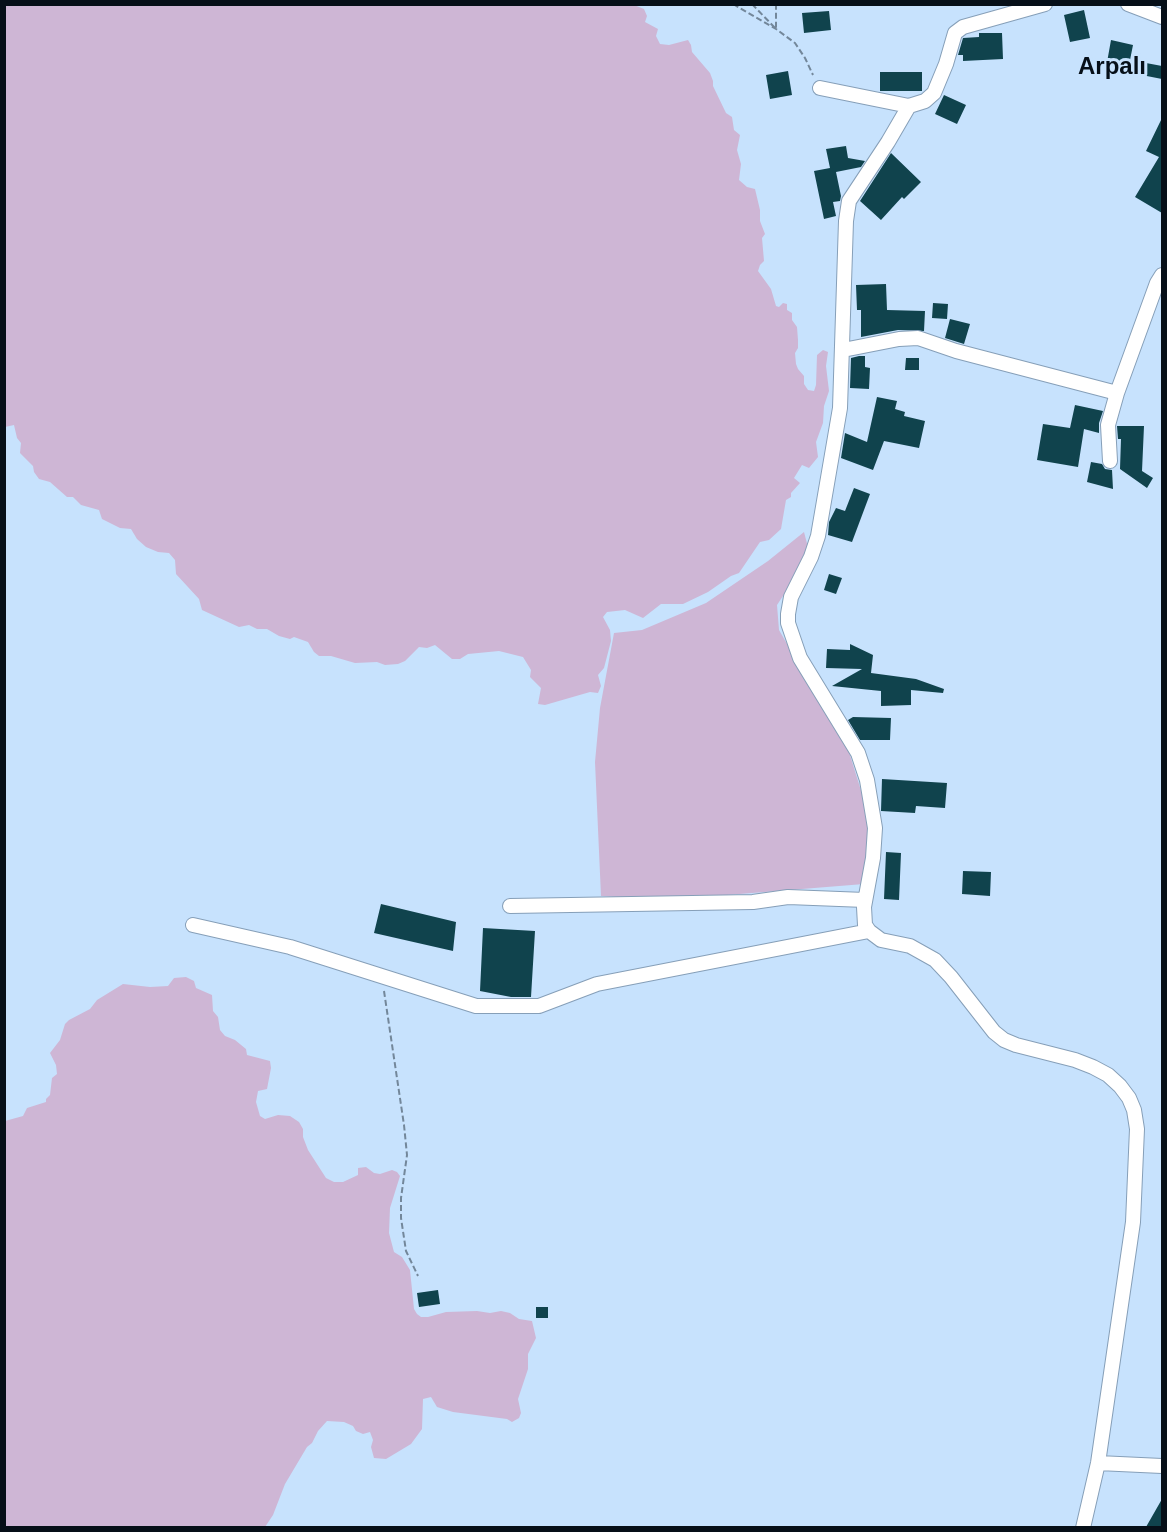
<!DOCTYPE html>
<html>
<head>
<meta charset="utf-8">
<style>
	body { margin:0 }
	#map { position:relative; width:1167px; height:1532px; overflow:hidden; background:#c7e2fd; font-family:Arial,sans-serif }
	canvas { display:block }
	.frame { position:absolute; inset:0; border:6px solid #060f18; pointer-events:none }
</style>
</head>
<body>
<div id="map">
<canvas width="1167" height="1532"></canvas>
<div class="frame"></div>
</div>
<script>
const ctx = document.querySelector('canvas').getContext('2d');
ctx.lineJoin = 'round';
function paint(path, color) { ctx.fillStyle = color; ctx.fill(path, 'evenodd'); }
const toPath = rows => new Path2D(rows.map(r => 'M' + r).join(''));
function strokePath(path, color, width, dash) { ctx.strokeStyle = color; ctx.lineWidth = width; ctx.lineCap = dash ? 'butt' : 'round'; ctx.setLineDash(dash || []); ctx.stroke(path); }
function drawText(font, color, halo, rows, align = 'center') {
  ctx.font = font + ' Arial,sans-serif'; ctx.lineWidth = 6; ctx.setLineDash([]); ctx.textBaseline = 'middle'; ctx.strokeStyle = halo; ctx.fillStyle = color; for (const [text, x, y, turn = 0] of rows) {
    ctx.save(); ctx.translate(x, y); ctx.rotate((+turn || 0) * Math.PI / 180); ctx.textAlign = isNaN(turn) ? turn : align; if (halo) ctx.strokeText(text, 0, 0); ctx.fillText(text, 0, 0); ctx.restore();
  }
}
const green = toPath([
	[634,5,644,9,647,16,645,22,658,29,656,36,660,44,669,45,688,40,691,45,692,52,710,73,713,81,713,86,726,113,732,117,734,130,740,135,737,150,741,164,739,180,747,187,755,189,760,210,760,221,765,234,762,238,764,261,760,265,758,271,771,289,776,306,779,307,783,303,787,304,787,310,792,313,792,320,797,327,798,340,798,348,795,353,796,364,798,369,804,376,804,384,808,390,814,391,816,385,817,355,823,350,828,352,826,366,829,391,824,406,823,423,816,442,818,457,809,468,802,465,794,478,800,483,791,493,791,497,786,500,781,529,769,540,760,542,739,573,731,576,708,592,683,604,661,604,643,618,625,610,607,612,603,617,610,630,611,641,604,668,598,675,601,686,598,693,590,692,545,705,538,704,541,688,530,677,531,670,523,657,499,651,468,654,460,659,452,659,435,645,427,648,419,647,405,661,398,664,385,665,377,662,355,663,331,656,319,656,314,652,308,642,294,637,290,639,279,636,267,629,257,629,249,625,239,627,202,610,199,599,176,574,175,560,169,553,158,552,146,547,137,539,131,529,120,528,102,519,99,510,81,505,73,497,67,497,50,482,39,479,34,472,33,466,20,453,21,443,17,438,14,425,5,427,5,5],
	[804,532,810,555,777,605,779,630,849,752,873,829,864,884,665,900,601,896,595,762,600,708,614,633,642,630,706,603,768,561],
	[186,977,194,981,196,988,212,995,213,1011,218,1017,220,1030,225,1036,235,1040,246,1049,247,1055,270,1061,271,1068,267,1089,258,1091,256,1102,260,1116,265,1119,278,1115,290,1116,299,1122,303,1129,303,1137,308,1150,326,1178,334,1182,343,1182,358,1175,358,1168,366,1167,374,1173,380,1174,392,1170,397,1172,400,1176,390,1208,389,1233,394,1252,402,1257,410,1270,414,1309,417,1314,421,1317,428,1317,446,1312,477,1311,490,1313,501,1311,510,1313,519,1319,532,1321,536,1338,528,1354,528,1369,518,1399,521,1413,519,1418,512,1422,507,1419,453,1412,437,1407,431,1397,423,1399,422,1429,411,1444,386,1459,374,1458,371,1447,373,1440,370,1432,363,1434,356,1431,353,1426,344,1422,327,1421,318,1431,312,1443,307,1447,285,1484,273,1515,265,1527,5,1527,5,1121,23,1116,27,1108,46,1102,46,1099,50,1095,52,1078,57,1074,56,1065,50,1053,60,1040,65,1024,69,1020,90,1009,97,1000,123,984,150,987,168,986,174,978]
]);
const building = toPath([
	[1084,10,1090,38,1070,42,1064,15],
	[829,11,831,30,804,33,802,13],
	[979,33,1002,33,1003,59,963,61,963,55,958,55,963,38,979,37],
	[1111,40,1133,45,1130,60,1162,66,1162,79,1106,68],
	[788,71,792,95,770,99,766,75],
	[880,72,922,72,922,91,880,91],
	[944,95,966,105,957,124,935,114],
	[1162,118,1162,213,1135,197,1159,157,1146,151],
	[846,146,848,158,865,161,861,167,836,172,841,196,840,201,833,202,836,216,824,219,814,171,830,168,826,149],
	[891,153,921,182,904,199,902,197,881,220,860,201],
	[886,284,887,310,925,311,924,331,898,330,861,337,861,310,857,310,856,285],
	[933,303,948,304,947,319,932,318],
	[950,319,970,324,964,344,945,338],
	[859,356,865,356,865,367,870,368,869,389,850,388,851,358],
	[906,358,919,358,919,370,905,370],
	[877,397,897,401,895,409,905,412,904,416,925,421,919,448,884,441,873,470,841,458,845,433,867,442],
	[1075,405,1103,411,1099,423,1099,433,1084,429,1078,467,1037,460,1043,424,1070,428],
	[1117,426,1144,426,1142,471,1153,478,1147,488,1120,469,1121,439,1118,439],
	[1091,462,1102,464,1105,469,1112,470,1113,489,1087,482],
	[854,488,870,494,852,542,828,535,829,522,836,508,845,511],
	[829,574,842,578,836,594,824,590],
	[850,644,873,655,871,673,916,679,944,689,943,693,911,690,911,705,881,706,881,691,832,686,862,669,826,668,827,649,850,650],
	[853,717,891,718,890,740,860,740,848,720],
	[882,779,947,783,945,808,916,806,915,813,881,811],
	[886,852,901,853,899,900,884,899],
	[963,871,991,872,990,896,962,894],
	[381,904,456,922,453,951,374,933],
	[483,928,535,931,531,997,511,997,480,991],
	[438,1290,440,1304,419,1307,417,1293],
	[536,1307,548,1307,548,1318,536,1318],
	[1162,1499,1162,1527,1146,1527]
]);
const path = toPath([
	[733,4,776,29,795,43,805,58,813,75],
	[752,4,776,29,776,4],
	[384,991,404,1125,407,1155,401,1198,401,1218,406,1251,418,1276]
]);
const street = toPath([
	[1045,4,963,27,955,33,946,64,934,93,925,101,909,106,888,142,849,201,846,221,840,408,818,536,811,557,791,597,788,614,788,623,800,658,858,753,867,780,875,828,873,858,864,907,865,925,869,931,881,940,910,946,935,960,951,977,994,1032,1004,1040,1016,1045,1075,1060,1093,1067,1108,1075,1120,1086,1129,1098,1134,1110,1137,1129,1133,1222,1098,1463,1083,1528],
	[1128,4,1162,17],
	[820,88,909,106],
	[843,350,899,339,918,338,956,351,1117,393],
	[1110,461,1108,425,1117,393,1157,283,1162,275],
	[510,906,753,902,788,897,865,900],
	[193,925,290,947,476,1006,539,1006,597,984,869,931],
	[1098,1463,1162,1466]
]);
const quarterNames = [
	["Arpalı",1112,67]
];
paint(green, '#ceb6d5');
paint(building, '#10434d');
strokePath(street, '#869fb8', 16);
strokePath(path, '#73879a', 2, [6, 3]);
strokePath(street, '#fff', 14);
drawText('bold 24px', '#060f18', '#c7e2fd', quarterNames);
</script>
</body>
</html>
